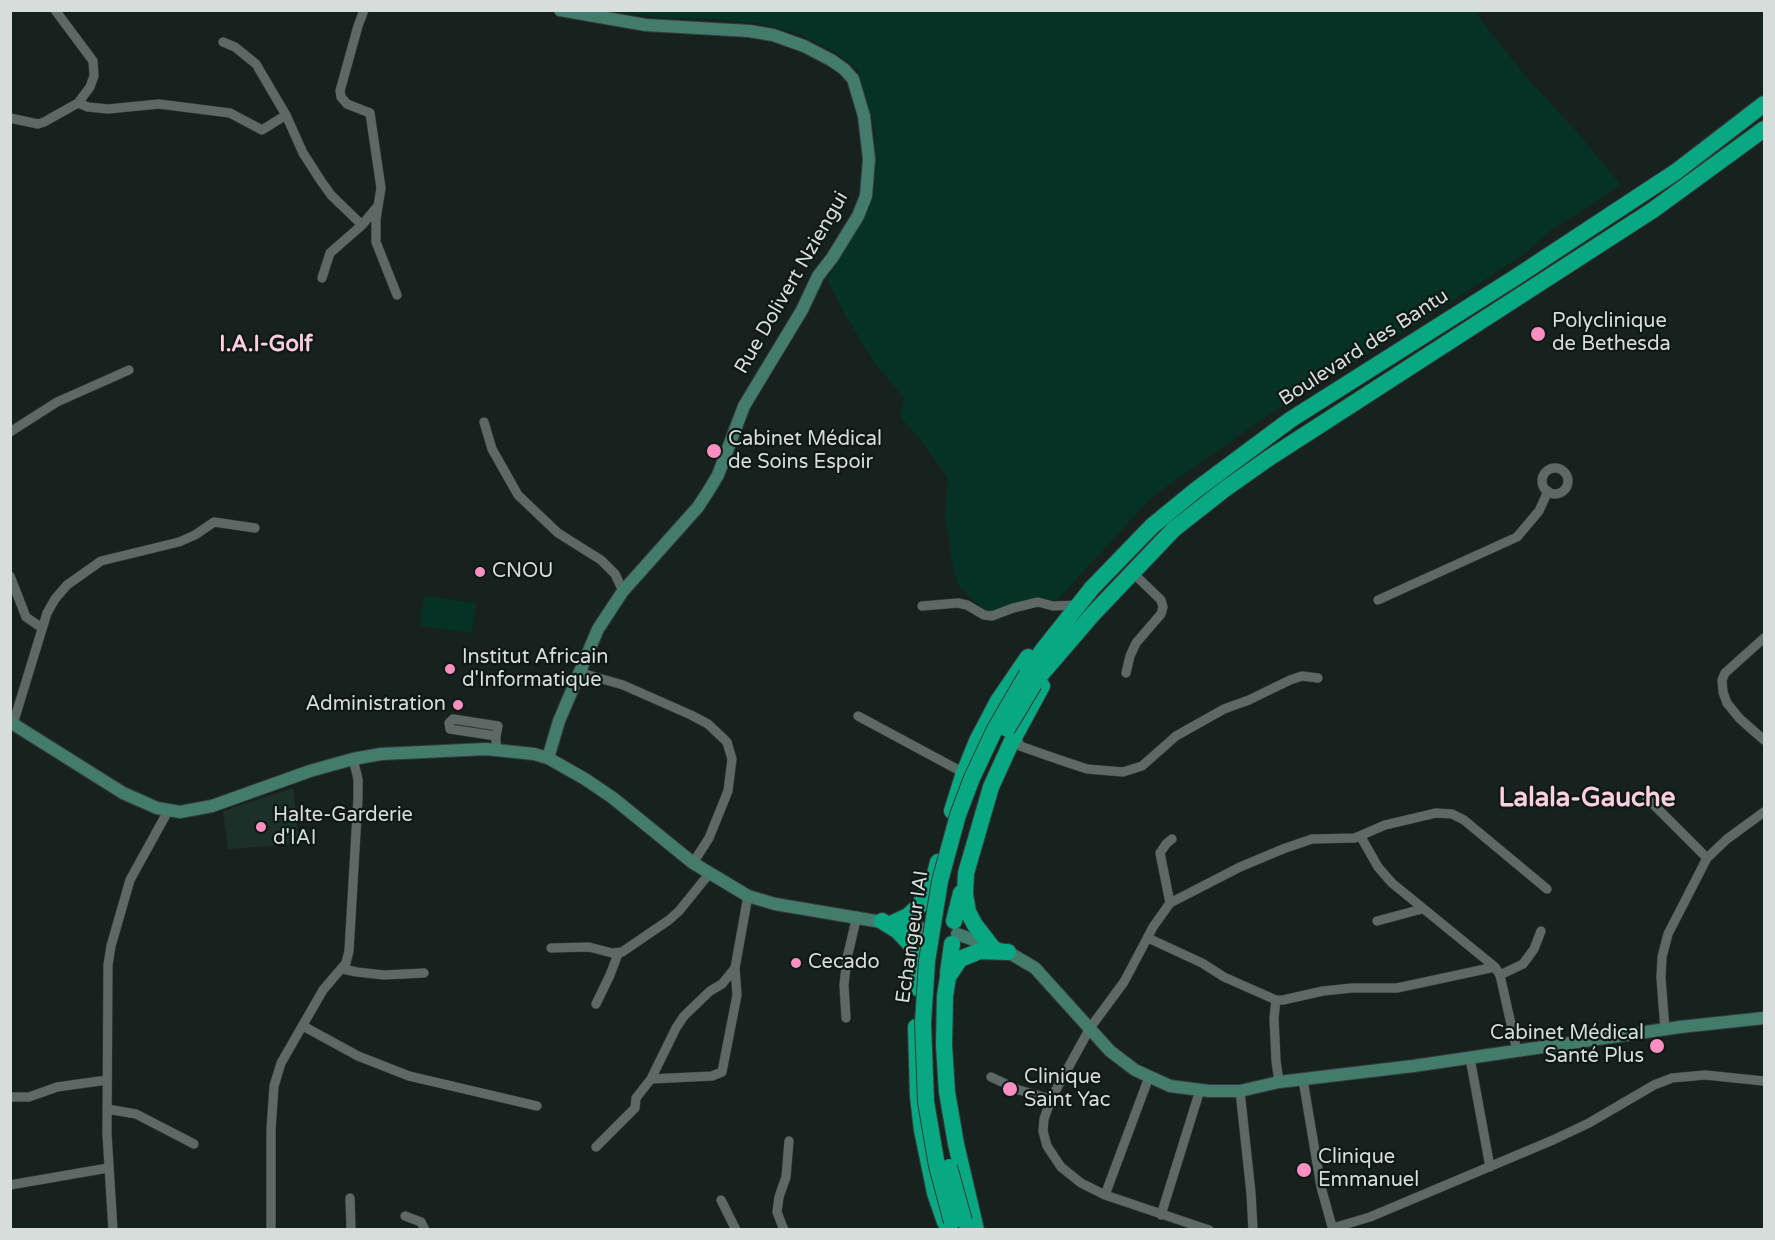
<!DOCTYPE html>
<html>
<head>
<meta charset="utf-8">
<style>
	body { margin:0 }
	#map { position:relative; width:1775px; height:1240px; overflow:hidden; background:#17221e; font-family:"Varela Round",sans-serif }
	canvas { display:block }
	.frame { position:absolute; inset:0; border:12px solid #d6dddb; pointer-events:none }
</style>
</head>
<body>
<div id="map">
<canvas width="1775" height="1240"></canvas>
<div class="frame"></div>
</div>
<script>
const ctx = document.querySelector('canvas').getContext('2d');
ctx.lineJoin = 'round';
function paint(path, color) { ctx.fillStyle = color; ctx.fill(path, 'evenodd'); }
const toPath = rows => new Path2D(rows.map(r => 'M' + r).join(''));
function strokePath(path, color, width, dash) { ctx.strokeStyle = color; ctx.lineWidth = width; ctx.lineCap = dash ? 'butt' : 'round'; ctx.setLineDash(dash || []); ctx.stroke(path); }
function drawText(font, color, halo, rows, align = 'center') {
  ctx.font = font + ' "Varela Round",sans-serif'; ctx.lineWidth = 4.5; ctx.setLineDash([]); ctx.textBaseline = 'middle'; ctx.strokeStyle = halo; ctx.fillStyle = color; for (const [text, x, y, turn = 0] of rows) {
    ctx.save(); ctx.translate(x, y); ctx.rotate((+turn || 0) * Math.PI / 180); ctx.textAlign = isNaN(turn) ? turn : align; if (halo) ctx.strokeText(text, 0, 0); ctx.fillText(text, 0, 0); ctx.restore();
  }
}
const built = toPath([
	[293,788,299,844,228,849,223,811]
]);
const green = toPath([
	[600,11,1482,11,1477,15,1527,78,1577,132,1621,185,1550,231,1521,256,1456,299,1267,416,1152,497,1057,600,1043,599,990,614,967,595,958,585,953,568,945,514,948,478,920,439,901,418,904,398,874,362,847,318,827,279,874,198,875,131,858,70,834,52,800,34,756,23,717,19,664,18],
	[424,596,476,603,472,633,420,626]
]);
const street = toPath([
	[364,10,358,26,340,91,341,97,347,104,370,113,381,188,376,219,376,242,397,295],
	[223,42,235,47,256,64,286,115,303,153,321,181,331,195,362,225],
	[78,103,88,107,108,109,159,104,230,113,262,130,286,115],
	[10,118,38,124,44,122,78,103,90,87,94,76,93,61,55,10],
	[322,278,330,253,362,225,377,207],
	[484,422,492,449,518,495,558,533,601,560,615,574,623,591],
	[10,432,57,402,129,370],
	'1542 481a13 13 0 1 1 26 0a13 13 0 1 1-26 0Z',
	[10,576,26,617,42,628],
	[1378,600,1517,537,1539,511,1548,491],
	[922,606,958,603,967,605,984,615,992,616,1013,608,1038,602,1053,606,1078,605],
	[1764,638,1725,673,1722,680,1723,692,1727,703,1740,719,1764,740],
	[578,672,623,685,691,715,708,724,727,742,732,759,728,791,709,838,693,863],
	[1126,673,1130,656,1136,643,1161,614,1163,607,1161,600,1132,572],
	[858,716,964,773],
	[13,724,47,613,55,599,67,585,101,561,179,542,195,535,214,522,255,528],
	[1016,736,1020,746,1060,760,1087,769,1123,772,1142,766,1176,736,1224,709,1249,700,1290,680,1302,676,1318,678],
	[496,750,496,736,450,729,449,723,453,719,498,726,496,736],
	[1647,798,1707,858],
	[1361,837,1378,867,1392,883,1495,967,1500,975,1517,1051],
	[1170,903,1160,853,1166,844,1172,839],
	[1377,921,1422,909],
	[1148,938,1202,963,1224,977,1276,1000,1283,1000,1323,991,1352,988,1397,988,1495,967],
	[551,948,589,947,612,953,622,952,669,920,679,911,709,874],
	[342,969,357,972,384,975,424,973],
	[1500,975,1523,964,1534,949,1541,931],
	[1276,1000,1274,1018,1276,1061,1279,1082],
	[596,1004,610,975,618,954],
	[846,1018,844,985,847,958,857,916],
	[303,1026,358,1056,409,1076,537,1106],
	[1665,1030,1661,978,1662,957,1668,934,1707,858,1727,839,1764,812],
	[1470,1058,1490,1167],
	[991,1077,1019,1090,1051,1099],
	[651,1079,676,1028,684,1016,710,991,722,984,735,968],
	[1303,1080,1321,1187,1333,1230],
	[1240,1091,1251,1193,1253,1230],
	[10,1097,29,1097,57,1087,107,1080],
	[107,1109,136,1114,194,1144],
	[596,1147,635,1108,636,1098,651,1079,712,1076,722,1072,737,995,735,968,748,896],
	[10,1185,108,1168],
	[1105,1195,1149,1077],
	[350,1198,351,1230],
	[721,1200,736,1230],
	[1161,1215,1200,1090],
	[405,1216,421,1222,425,1230],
	[1333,1228,1370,1217,1553,1140,1589,1123,1654,1085,1672,1078,1705,1075,1764,1081],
	[113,1230,107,1134,108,965,111,946,130,880,168,811],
	[271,1230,271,1130,274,1086,281,1063,323,990,346,963,349,951,358,798,358,779,353,759],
	[784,1230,777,1212,779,1197,786,1177,789,1141],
	[1209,1230,1105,1195,1081,1183,1061,1167,1047,1146,1043,1131,1044,1119,1051,1099,1090,1028,1124,982,1153,927,1170,903,1240,867,1283,849,1312,839,1355,838,1385,825,1436,813,1452,814,1464,820,1547,889]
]);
const secondary = toPath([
	[10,722,123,793,157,808,180,812,212,806,310,771,353,759,381,754,486,749,534,754,548,758,585,779,613,798,693,863,748,896,775,904,923,929],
	[548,758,559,721,598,629,623,591,698,507,709,490,718,475,744,406,802,310,818,276,832,258,858,216,866,196,869,159,864,116,853,79,844,69,831,60,804,46,773,35,749,31,646,25,560,10],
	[957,934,1008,952,1035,968,1110,1051,1135,1070,1170,1086,1209,1091,1240,1091,1279,1082,1413,1066,1680,1027,1764,1018]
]);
const highway = toPath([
	[1027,674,1042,651,1092,588,1152,526,1196,490,1290,420,1516,277,1677,171,1764,104],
	[1038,678,1093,614,1174,529,1225,489,1269,458,1653,210,1764,129],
	[952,811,964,773,977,741,998,701,1028,657],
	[882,921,898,931,912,946,918,963,919,989],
	[954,921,961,893],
	[893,923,908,916,920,905,935,874,938,862],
	[992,947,975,925,968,912,965,894,966,873,991,787,1011,743,1042,686],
	[948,973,952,944],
	[916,1027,918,1096,922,1130,935,1193,945,1222],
	[976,1230,956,1144,947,1092,944,1045,945,996,948,977,960,959,980,951,1008,952]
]);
const highwayBridge = toPath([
	[1007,729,1034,684],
	[949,1167,964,1221],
	[952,1222,937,1166,926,1102,923,1023,927,961,940,881,958,815,972,778,995,729,1027,674]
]);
const markers = [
	[1538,334,8,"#fb8fc4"],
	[714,451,8,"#fb8fc4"],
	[480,572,6,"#fb8fc4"],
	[450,669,6,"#fb8fc4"],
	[458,705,6,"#fb8fc4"],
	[261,827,6,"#fb8fc4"],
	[796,963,6,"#fb8fc4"],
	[1657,1046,8,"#fb8fc4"],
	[1010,1089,8,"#fb8fc4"],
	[1304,1170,8,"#fb8fc4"]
];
const streetNames = [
	["Rue Dolivert Nziengui",792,283,-60],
	["Boulevard des Bantu",1364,348,-33],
	["Echangeur IAI",913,937,-82]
];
const poiNames = [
	["Polyclinique",1552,322],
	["de Bethesda",1552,345],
	["Cabinet Médical",728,440],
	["de Soins Espoir",728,463],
	["CNOU",492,572],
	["Institut Africain",462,658],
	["d'Informatique",462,681],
	["Administration",446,705,"right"],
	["Halte-Garderie",273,816],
	["d'IAI",273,839],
	["Cecado",808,963],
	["Cabinet Médical",1644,1034,"right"],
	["Santé Plus",1644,1057,"right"],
	["Clinique",1024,1078],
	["Saint Yac",1024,1101],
	["Clinique",1318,1158],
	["Emmanuel",1318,1181]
];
const quarterNames = [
	["I.A.I-Golf",266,345]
];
const districtNames = [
	["Lalala-Gauche",1587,799]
];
paint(built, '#1d2f29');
paint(green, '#063125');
strokePath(street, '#363d3b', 10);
strokePath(secondary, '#363d3b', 14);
strokePath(highway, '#363d3b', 18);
strokePath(street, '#5c6964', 9);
strokePath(secondary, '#437c6d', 12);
strokePath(highway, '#08a883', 16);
strokePath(highwayBridge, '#363d3b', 18, []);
strokePath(highwayBridge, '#08a883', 16);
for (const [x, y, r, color] of markers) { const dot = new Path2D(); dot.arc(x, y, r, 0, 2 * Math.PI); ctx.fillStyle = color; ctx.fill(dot); strokePath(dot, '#0e1915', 2); }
drawText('20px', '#d6dddb', '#0e1915', streetNames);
drawText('20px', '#d6dddb', '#0e1915', poiNames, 'left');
drawText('bold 22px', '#fecee3', '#0e1915', quarterNames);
drawText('bold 26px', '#fecee3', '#0e1915', districtNames);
</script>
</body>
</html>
